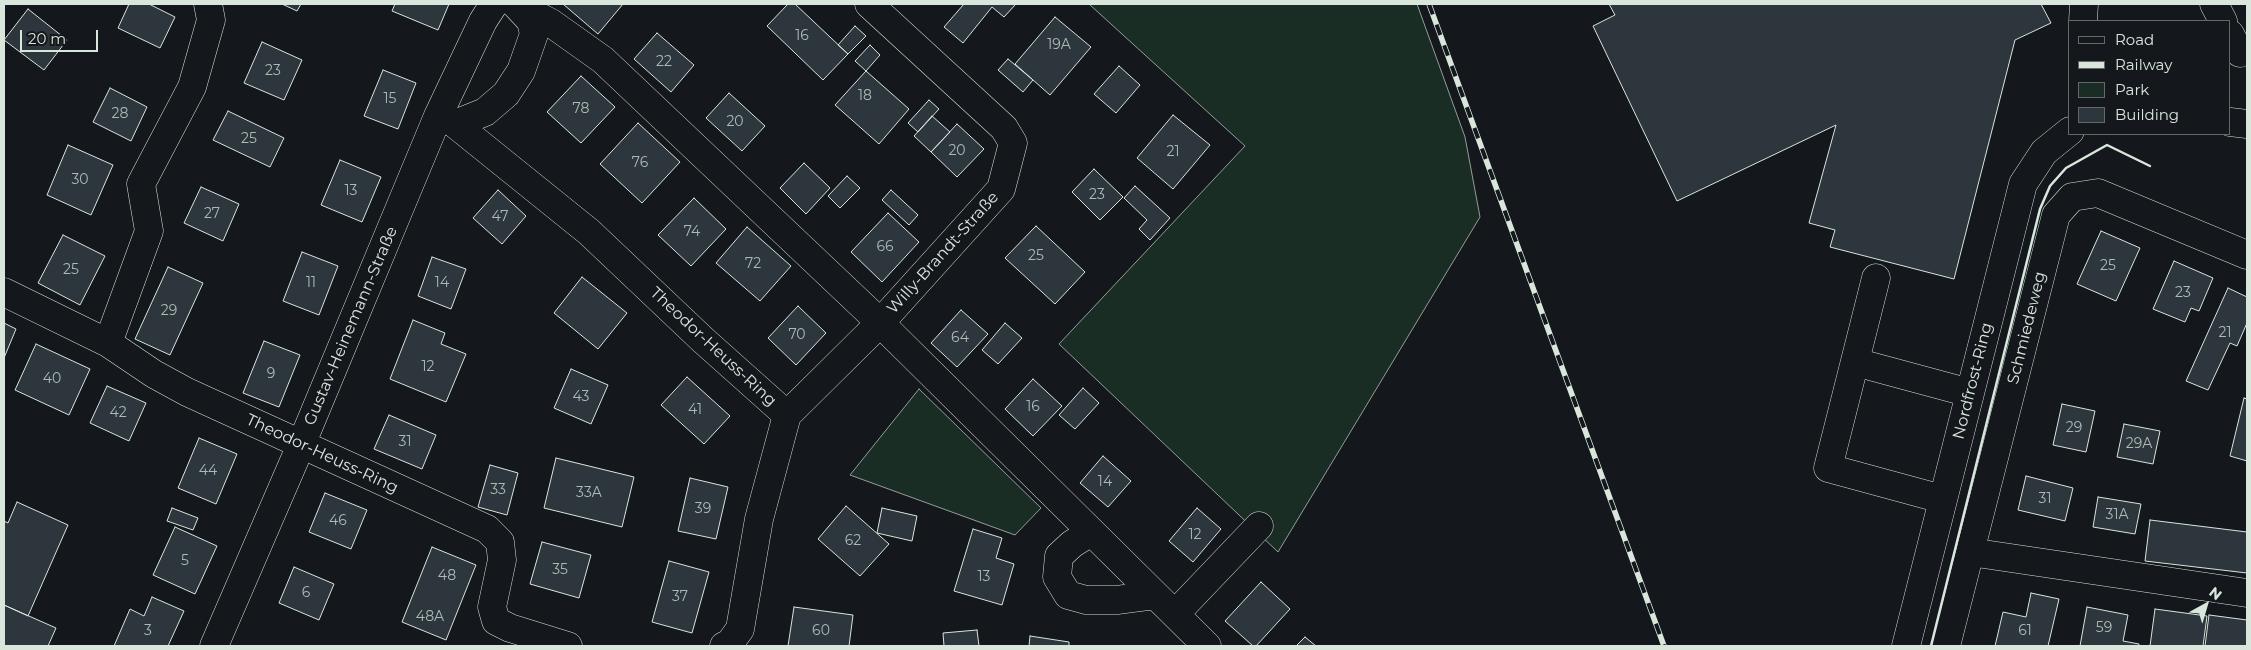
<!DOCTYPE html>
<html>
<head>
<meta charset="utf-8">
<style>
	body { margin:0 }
	#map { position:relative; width:2251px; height:650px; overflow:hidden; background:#14181c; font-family:Montserrat,sans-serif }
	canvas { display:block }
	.frame { position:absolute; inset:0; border:5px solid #d8e6dc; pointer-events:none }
	.legend { position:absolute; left:2068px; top:20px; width:162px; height:115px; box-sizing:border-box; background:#14181c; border:1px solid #626a69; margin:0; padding:6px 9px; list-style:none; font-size:15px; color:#d8e6dc }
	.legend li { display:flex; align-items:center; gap:10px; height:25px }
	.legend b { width:25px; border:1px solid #626a69 }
	.north { position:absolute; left:2181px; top:580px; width:50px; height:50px; -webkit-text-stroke:4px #14181c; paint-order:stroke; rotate:39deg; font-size:14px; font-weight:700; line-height:20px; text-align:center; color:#d8e6dc }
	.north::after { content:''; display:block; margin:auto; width:18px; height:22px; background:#d8e6dc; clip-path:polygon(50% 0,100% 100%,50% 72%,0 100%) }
	.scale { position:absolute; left:20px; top:30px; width:78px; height:22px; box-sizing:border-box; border:2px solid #d8e6dc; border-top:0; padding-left:6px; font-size:15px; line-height:18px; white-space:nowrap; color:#d8e6dc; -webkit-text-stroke:4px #14181c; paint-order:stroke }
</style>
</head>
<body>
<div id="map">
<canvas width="2251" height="650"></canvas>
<div class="frame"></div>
<ul class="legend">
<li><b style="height:6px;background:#14181c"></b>Road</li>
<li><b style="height:6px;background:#d8e6dc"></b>Railway</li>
<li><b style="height:14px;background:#1a2d24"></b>Park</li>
<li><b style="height:14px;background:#2c363c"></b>Building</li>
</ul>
<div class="north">N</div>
<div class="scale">20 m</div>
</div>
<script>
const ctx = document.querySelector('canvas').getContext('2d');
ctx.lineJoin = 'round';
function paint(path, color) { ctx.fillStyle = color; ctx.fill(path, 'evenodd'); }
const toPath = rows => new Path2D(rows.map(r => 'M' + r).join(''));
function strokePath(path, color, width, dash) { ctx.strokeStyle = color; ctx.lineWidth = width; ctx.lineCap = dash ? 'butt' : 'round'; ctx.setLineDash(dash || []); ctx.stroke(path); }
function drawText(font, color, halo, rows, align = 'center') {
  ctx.font = font + ' Montserrat,sans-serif'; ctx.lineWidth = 4; ctx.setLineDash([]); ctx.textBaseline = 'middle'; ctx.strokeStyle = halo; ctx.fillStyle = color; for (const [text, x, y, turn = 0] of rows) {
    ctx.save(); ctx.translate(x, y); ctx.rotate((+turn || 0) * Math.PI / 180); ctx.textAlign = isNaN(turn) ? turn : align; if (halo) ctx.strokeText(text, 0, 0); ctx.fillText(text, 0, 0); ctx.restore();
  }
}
const green = toPath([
	[1089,4,1417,4,1465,137,1480,217,1278,552,1059,344,1245,146,1089,4],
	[919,389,1041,508,1015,535,850,475,919,389]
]);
const building = toPath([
	[129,4,149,4,175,17,160,48,118,28,129,4],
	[282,4,301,4,297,11,282,4],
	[395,4,449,4,438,30,392,11,395,4],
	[563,4,623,4,598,34,563,4],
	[788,4,795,4,848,54,823,80,767,26,788,4],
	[964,4,1016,4,1004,17,992,7,963,43,944,27,964,4],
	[1609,4,2041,4,2051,23,2015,40,1954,279,1830,247,1835,230,1809,223,1836,125,1677,201,1593,26,1615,15,1609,4],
	[28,9,67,40,44,70,4,40,28,9],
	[1055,17,1091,47,1050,95,1015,64,1055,17],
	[855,26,866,36,848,54,838,45,855,26],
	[657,33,694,65,671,92,634,59,657,33],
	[262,42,302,60,284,100,244,83,262,42],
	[870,45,880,55,866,71,855,61,870,45],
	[1008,59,1033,80,1023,92,998,70,1008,59],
	[1119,66,1140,85,1116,113,1094,94,1119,66],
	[383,70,416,83,398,129,364,116,383,70],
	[866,71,909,109,879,144,835,105,866,71],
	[581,76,615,107,581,143,547,112,581,76],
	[110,88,147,107,131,141,93,122,110,88],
	[729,93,765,126,742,151,706,118,729,93],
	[929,100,939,109,918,132,908,123,929,100],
	[228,111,284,138,270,167,213,140,228,111],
	[1173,115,1210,145,1173,189,1137,158,1173,115],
	[932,116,950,132,931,152,914,136,932,116],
	[638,123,680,162,642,203,600,164,638,123],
	[957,124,984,149,957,177,931,152,957,124],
	[68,145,113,165,91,215,47,195,68,145],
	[340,160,381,177,362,222,321,205,340,160],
	[804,163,830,188,806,214,780,188,804,163],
	[1094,169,1123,197,1100,220,1072,192,1094,169],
	[847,176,860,188,840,208,828,196,847,176],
	[1135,186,1170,218,1150,240,1139,229,1147,220,1124,198,1135,186],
	[201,187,239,204,223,241,184,223,201,187],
	[498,190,526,216,502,244,473,218,498,190],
	[891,190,918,215,909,225,882,200,891,190],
	[694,198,726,229,691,266,658,235,694,198],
	[888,213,919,242,882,282,851,252,888,213],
	[1036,226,1085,272,1055,304,1005,258,1036,226],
	[747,227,791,266,760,301,716,263,747,227],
	[2101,231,2140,248,2116,301,2077,284,2101,231],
	[63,235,105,256,80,305,38,283,63,235],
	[302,252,338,266,319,315,283,301,302,252],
	[432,257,466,269,451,309,418,296,432,257],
	[2174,261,2213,278,2199,311,2191,308,2185,322,2153,309,2174,261],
	[168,267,203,283,170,355,135,339,168,267],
	[582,277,627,313,598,349,554,313,582,277],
	[2228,288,2247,297,2247,323,2237,346,2230,343,2208,390,2186,381,2228,288],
	[798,306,826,333,796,365,768,338,798,306],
	[961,310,988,334,957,367,931,343,961,310],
	[413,320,445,333,441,344,466,354,446,402,390,379,413,320],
	[4,323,16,329,4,358,4,323],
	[1005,323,1022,338,998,364,982,350,1005,323],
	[264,341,300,355,279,407,243,393,264,341],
	[36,344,90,369,69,415,15,390,36,344],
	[571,369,608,385,591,424,554,408,571,369],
	[687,377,730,416,704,444,661,405,687,377],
	[1033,379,1062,406,1033,436,1005,409,1033,379],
	[107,386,146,403,129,441,90,423,107,386],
	[1083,388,1099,403,1075,429,1059,415,1083,388],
	[2244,398,2247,399,2247,461,2230,456,2244,398],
	[2062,404,2095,411,2086,452,2053,445,2062,404],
	[389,415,436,435,422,469,374,449,389,415],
	[2124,424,2160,431,2153,464,2117,457,2124,424],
	[199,438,237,454,216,504,178,488,199,438],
	[1103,456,1131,481,1108,507,1080,483,1103,456],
	[556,458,634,477,622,527,544,508,556,458],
	[490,465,518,473,507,515,478,507,490,465],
	[2026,476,2073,488,2065,521,2018,510,2026,476],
	[690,478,728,487,716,539,678,531,690,478],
	[325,493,367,510,351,549,309,532,325,493],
	[2098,497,2141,504,2135,534,2093,527,2098,497],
	[17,502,68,525,28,616,4,605,4,521,8,523,17,502],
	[846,506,889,544,860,576,818,539,846,506],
	[172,508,198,518,193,530,167,521,172,508],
	[882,508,917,516,912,541,877,533,882,508],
	[1197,508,1221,529,1193,562,1169,541,1197,508],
	[2150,520,2247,532,2247,573,2145,561,2150,520],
	[175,527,217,546,195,594,153,575,175,527],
	[973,529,1002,538,996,558,1014,564,1002,605,954,591,973,529],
	[542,542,591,555,579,598,530,584,542,542],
	[432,547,476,565,446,640,402,622,432,547],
	[669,561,709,572,692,633,652,622,669,561],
	[294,567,334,584,319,620,279,603,294,567],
	[1261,582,1290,609,1256,646,1253,646,1225,621,1261,582],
	[2031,593,2059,599,2048,646,1995,646,2003,612,2026,617,2031,593],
	[152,597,184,611,168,646,114,646,130,609,144,616,152,597],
	[4,605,56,628,48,646,4,646,4,605],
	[794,607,853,615,849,646,788,646,794,607],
	[2087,607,2128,615,2123,641,2139,644,2139,646,2080,646,2087,607],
	[2155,609,2207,616,2203,646,2150,646,2155,609],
	[2209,615,2247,620,2247,646,2205,646,2209,615],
	[977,630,979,646,944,646,943,633,977,630],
	[1030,636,1069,642,1069,646,1029,646,1030,636],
	[1305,637,1316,646,1296,646,1305,637]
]);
const minor = toPath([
	[515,4,551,23,603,60,866,309,1207,646],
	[2214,4,2223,21],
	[2083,21,2084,4],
	[2230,34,2240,53],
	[442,117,455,124,485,112,506,94,521,71,534,34,531,21,516,5],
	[2230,122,2247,124],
	[455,124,589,232,703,340,787,415,880,323,1001,189,1013,143,1004,128,869,4],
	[1876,278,1828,468,1942,499],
	[4,292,108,343,154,374,187,392,487,529,500,542,502,560,492,607,496,621,510,628,568,646],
	[108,343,149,231,141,184,192,87,211,20,208,4],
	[1855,362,1970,393],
	[1091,532,1072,544,1059,556,1057,577,1068,595,1086,600,1117,600,1155,595],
	[1970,552,2247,593],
	[1175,614,1259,526],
	[214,646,301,445,438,116,483,21,494,4],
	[724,646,730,643,740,629,759,519,787,415],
	[1906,646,2023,184,2044,152,2070,131],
	[1946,646,2056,215,2072,197,2098,193,2247,255]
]);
const rail = toPath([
	[1429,4,1664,646]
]);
const wall = toPath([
	[1931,646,2040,209,2050,186,2066,168,2107,145,2150,166]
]);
const numberNames = [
	["16",802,36],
	["19A",1059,45],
	["22",664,62],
	["23",273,71],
	["18",865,96],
	["15",390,99],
	["78",581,109],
	["28",120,114],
	["20",735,122],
	["25",249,139],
	["20",957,151],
	["21",1173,152],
	["76",640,163],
	["30",80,180],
	["13",351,191],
	["23",1097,195],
	["27",212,214],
	["47",500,217],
	["74",692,232],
	["66",885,247],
	["25",1036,256],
	["72",753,264],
	["25",2108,266],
	["25",71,270],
	["11",311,283],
	["14",442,283],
	["23",2183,293],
	["29",169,311],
	["21",2225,333],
	["70",797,335],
	["64",960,338],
	["12",428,367],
	["9",271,374],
	["40",52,379],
	["43",581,397],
	["16",1033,407],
	["41",695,410],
	["42",118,413],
	["29",2074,428],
	["31",405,442],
	["29A",2139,444],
	["44",208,471],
	["14",1105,482],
	["33",498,490],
	["33A",589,493],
	["31",2045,499],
	["39",703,509],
	["31A",2117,515],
	["46",338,521],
	["12",1195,535],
	["62",853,541],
	["5",185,561],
	["35",560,570],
	["48",447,576],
	["13",984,577],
	["6",306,593],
	["37",680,597],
	["48A",430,617],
	["59",2104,628],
	["3",148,631],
	["60",821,631],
	["61",2025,631]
];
const streetNames = [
	["Willy-Brandt-Straße",943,253,-48],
	["Gustav-Heinemann-Straße",351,326,-67],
	["Schmiedeweg",2027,328,-76],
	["Theodor-Heuss-Ring",713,347,43],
	["Nordfrost-Ring",1973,381,-76],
	["Theodor-Heuss-Ring",322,454,25]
];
paint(green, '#1a2d24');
strokePath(green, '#939e99', 1);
paint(building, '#2c363c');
strokePath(building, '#d8e6dc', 1);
strokePath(minor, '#d8e6dc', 29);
strokePath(minor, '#14181c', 28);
strokePath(rail, '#d8e6dc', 5.5);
strokePath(rail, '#14181c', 4, [11]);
strokePath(wall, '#d8e6dc', 2.5);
drawText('14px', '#adbab4', null, numberNames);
drawText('16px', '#d8e6dc', '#14181c', streetNames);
</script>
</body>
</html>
